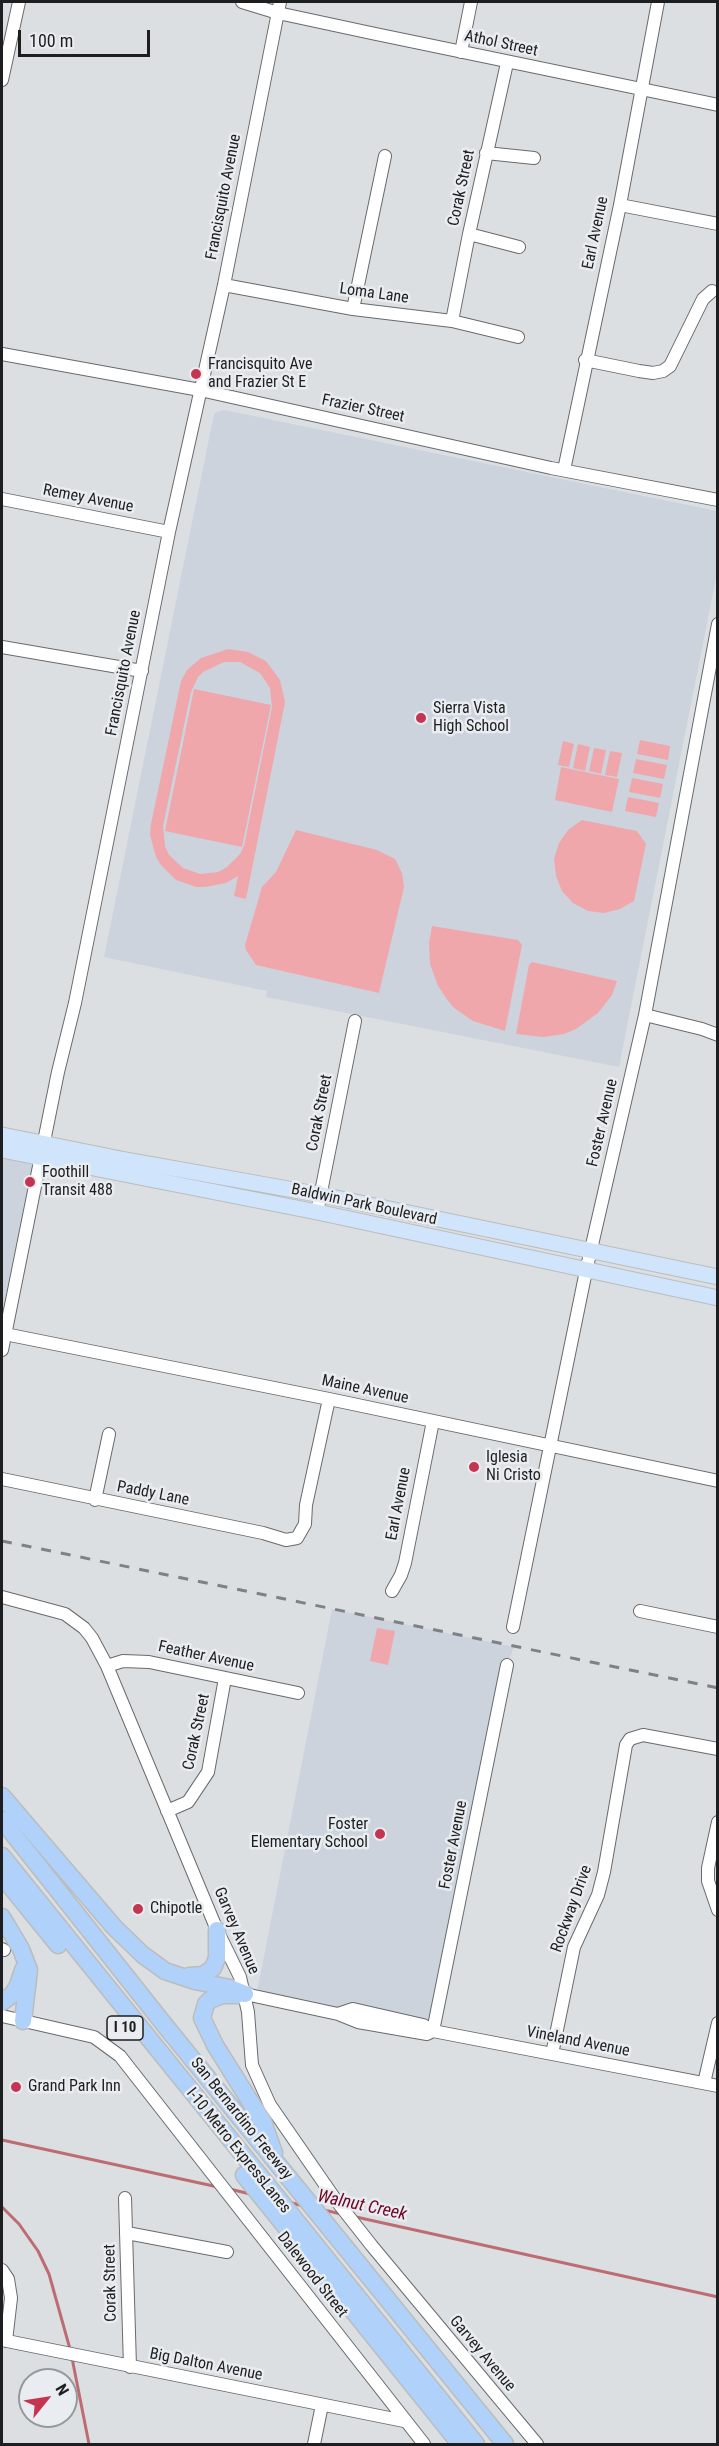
<!DOCTYPE html>
<html>
<head>
<meta charset="utf-8">
<style>
	body { margin:0 }
	#map { position:relative; width:719px; height:2446px; overflow:hidden; background:#dcdfe2; font-family:"Roboto Condensed",sans-serif }
	canvas { display:block }
	.frame { position:absolute; inset:0; border:3px solid #1d1e1f; pointer-events:none }
	.north { position:absolute; left:18px; top:2368px; width:60px; height:60px; box-sizing:border-box; background:#e9ecf0; border:2px solid #979a9c; border-radius:50%; rotate:60deg; font-size:16px; font-weight:700; line-height:24px; text-align:center; color:#1d1e1f }
	.north::after { content:''; display:block; margin:auto; width:21px; height:27px; background:#c53551; clip-path:polygon(50% 0,100% 100%,50% 72%,0 100%) }
	.scale { position:absolute; left:18px; top:30px; width:132px; height:27px; box-sizing:border-box; border:3px solid #1d1e1f; border-top:0; padding-left:8px; font-size:18px; line-height:21px; white-space:nowrap; color:#1d1e1f; -webkit-text-stroke:4px #e9ecf0; paint-order:stroke }
</style>
</head>
<body>
<div id="map">
<canvas width="719" height="2446"></canvas>
<div class="frame"></div>
<div class="north">N</div>
<div class="scale">100 m</div>
</div>
<script>
const ctx = document.querySelector('canvas').getContext('2d');
ctx.lineJoin = 'round';
function paint(path, color) { ctx.fillStyle = color; ctx.fill(path, 'evenodd'); }
const toPath = rows => new Path2D(rows.map(r => 'M' + r).join(''));
function strokePath(path, color, width, dash) { ctx.strokeStyle = color; ctx.lineWidth = width; ctx.lineCap = dash ? 'butt' : 'round'; ctx.setLineDash(dash || []); ctx.stroke(path); }
function drawText(font, color, halo, rows, align = 'center') {
  ctx.font = font + ' "Roboto Condensed",sans-serif'; ctx.lineWidth = 5; ctx.setLineDash([]); ctx.textBaseline = 'middle'; ctx.strokeStyle = halo; ctx.fillStyle = color; for (const [text, x, y, turn = 0] of rows) {
    ctx.save(); ctx.translate(x, y); ctx.rotate((+turn || 0) * Math.PI / 180); ctx.textAlign = isNaN(turn) ? turn : align; if (halo) ctx.strokeText(text, 0, 0); ctx.fillText(text, 0, 0); ctx.restore();
  }
}
const built = toPath([
	[224,410,717,511,717,573,619,1067,266,997,267,991,104,957,213,419,215,413],
	[2,1135,45,1144,2,1350],
	[332,1609,514,1647,507,1665,433,2031,256,1997]
]);
const green = toPath([
	[228,649,248,652,266,661,280,680,285,702,246,899,234,896,238,876,226,883,205,887,196,887,176,880,161,865,156,857,150,835,151,824,181,681,187,670,201,658],
	[224,662,240,662,260,673,270,688,272,707,244,846,240,854,227,867,218,872,200,874,183,868,169,855,165,846,163,826,191,692,198,677,203,672],
	[194,689,271,705,242,847,165,831],
	[640,740,670,746,668,760,637,754],
	[563,741,574,744,569,767,558,765],
	[578,744,590,747,585,771,573,768],
	[594,748,606,750,601,774,589,771],
	[610,751,622,753,617,777,605,775],
	[636,759,667,765,664,779,633,773],
	[561,767,619,779,612,812,555,800],
	[632,778,663,784,660,798,629,792],
	[628,797,659,803,656,817,625,811],
	[582,820,637,831,646,844,634,901,620,909,604,913,588,911,573,903,562,891,556,876,554,859,559,843,568,830],
	[296,830,377,850,395,859,402,873,404,887,379,993,256,965,246,950,245,945,262,887,276,872],
	[432,926,518,940,522,945,505,1031,473,1021,454,1008,446,998,438,986,430,964,429,943],
	[532,962,617,981,612,995,598,1013,576,1029,564,1034,543,1037,516,1034,529,965],
	[377,1628,395,1631,388,1665,370,1661]
]);
const stream = toPath([
	[2,2140,218,2187],
	[230,2189,250,2194],
	[289,2202,303,2206],
	[2,2207,19,2224,38,2251,49,2274,70,2349],
	[324,2210,341,2214],
	[356,2217,718,2297],
	[72,2358,89,2444]
]);
const minor = toPath([
	[242,2,278,13,371,33,718,105],
	[461,52,471,2],
	[2,80,19,2],
	[486,153,534,158],
	[620,205,718,224],
	[469,234,519,247],
	[224,285,353,309,452,321,518,337],
	[353,309,385,156],
	[452,321,469,234,507,63],
	[2,354,200,390,551,468,718,500],
	[585,360,639,371,653,373,663,371,670,366,703,299,712,291],
	[564,470,620,205,658,2],
	[2,499,169,532],
	[2,647,142,671],
	[645,1015,702,1029,718,1035],
	[317,1212,355,1021],
	[5,1334,329,1399,718,1481],
	[2,1350,58,1072,75,1003,169,532,224,285,280,2],
	[2,1479,263,1533,286,1540,297,1538,305,1524,306,1505,329,1399],
	[95,1500,109,1434],
	[392,1591,401,1575,405,1563,433,1421],
	[2,1597,65,1614,84,1628,92,1638,107,1666,217,1930,240,1977,248,2012,252,2065,270,2105,335,2199,372,2246,537,2444],
	[640,1611,718,1627],
	[513,1627,586,1271,645,1015,718,624],
	[107,1666,123,1661,149,1662,298,1693],
	[167,1811,188,1802,208,1772,225,1678],
	[718,1822,708,1868,708,1881,718,1910],
	[2,1949,4,1950],
	[245,1994,338,2014,358,2022,427,2034,433,2031],
	[338,2014,353,2009,423,2025,433,2031,718,2086],
	[2,2016,94,2037,120,2056,424,2444],
	[433,2031,507,1665],
	[552,2054,574,1947,598,1895,604,1872,626,1745,630,1739,643,1735,718,1749],
	[704,2083,718,2023],
	[125,2198,130,2367],
	[127,2233,227,2252],
	[2,2270,8,2279,11,2298,6,2341],
	[2,2340,404,2421],
	[314,2444,322,2405]
]);
const major = toPath([
	[2,1135,121,1159,322,1195,718,1277],
	[2,1150,317,1212,718,1298]
]);
const highway = toPath([
	[2,1796,114,1927,143,1955,165,1971,195,1981,230,1988,245,1994],
	[2,1820,167,2028,505,2444],
	[2,1856,476,2444],
	[2,1876,58,1945],
	[2,1917,21,1949,29,1970,23,2021],
	[189,1976,203,1975,213,1968,217,1958,217,1930],
	[237,1995,222,1995,210,2000,206,2004,202,2018,215,2045,263,2122,274,2153],
	[2,2002,13,1994,18,1985,23,1970],
	[244,2175,460,2444]
]);
const rail = toPath([
	[2,1541,718,1688]
]);
const markers = [
	[196,374,6,"#c53551"],
	[421,718,6,"#c53551"],
	[30,1182,6,"#c53551"],
	[474,1467,6,"#c53551"],
	[380,1834,6,"#c53551"],
	[138,1909,6,"#c53551"],
	[16,2087,6,"#c53551"]
];
const shields = [
	[125,2028,36]
];
const shieldNames = [
	["I 10",125,2028]
];
const streetNames = [
	["Athol Street",501,44,12],
	["Corak Street",462,188,-78],
	["Francisquito Avenue",224,197,-79],
	["Earl Avenue",596,233,-78],
	["Loma Lane",374,294,8],
	["Frazier Street",363,409,12],
	["Remey Avenue",88,499,11],
	["Francisquito Avenue",124,673,-79],
	["Corak Street",320,1113,-79],
	["Foster Avenue",603,1123,-77],
	["Baldwin Park Boulevard",364,1205,12],
	["Maine Avenue",365,1390,12],
	["Paddy Lane",153,1494,11],
	["Earl Avenue",399,1504,-79],
	["Feather Avenue",206,1657,12],
	["Corak Street",197,1732,-78],
	["Foster Avenue",454,1845,-79],
	["Rockway Drive",572,1909,-70],
	["Garvey Avenue",236,1931,67],
	["Vineland Avenue",578,2042,11],
	["San Bernardino Freeway",241,2119,51],
	["I-10 Metro ExpressLanes",238,2151,51],
	["Dalewood Street",312,2275,52],
	["Corak Street",111,2283,-91],
	["Garvey Avenue",482,2354,50],
	["Big Dalton Avenue",206,2365,11]
];
const poiNames = [
	["Francisquito Ave",208,365],
	["and Frazier St E",208,383],
	["Sierra Vista",433,709],
	["High School",433,727],
	["Foothill",42,1173],
	["Transit 488",42,1191],
	["Iglesia",486,1458],
	["Ni Cristo",486,1476],
	["Foster",368,1825,"right"],
	["Elementary School",368,1843,"right"],
	["Chipotle",150,1909],
	["Grand Park Inn",28,2087]
];
const waterNames = [
	["Walnut Creek",362,2206,12]
];
paint(built, '#ccd3dd');
paint(green, '#f0a7ac');
strokePath(stream, '#be6c73', 3);
strokePath(minor, '#686b6e', 14);
strokePath(major, '#bbbcbc', 17);
strokePath(highway, '#bbbcbc', 19);
strokePath(minor, '#fff', 12);
strokePath(major, '#d0e4fc', 15);
strokePath(highway, '#b0d2fa', 16);
strokePath(rail, '#7f8284', 3, [10, 10]);
for (const [x, y, r, color] of markers) { const dot = new Path2D(); dot.arc(x, y, r, 0, 2 * Math.PI); ctx.fillStyle = color; ctx.fill(dot); strokePath(dot, '#e9ecf0', 2); }
for (const [x, y, w] of shields) { const box = new Path2D(); box.roundRect(x - w / 2, y - 12, w, 24, 4.5); ctx.fillStyle = '#e9ecf0'; ctx.fill(box); strokePath(box, '#1d1e1f', 1.5); }
drawText('bold 15px', '#1d1e1f', null, shieldNames);
drawText('16px', '#1d1e1f', '#e9ecf0', streetNames);
drawText('16px', '#1d1e1f', '#e9ecf0', poiNames, 'left');
drawText('italic 18px', '#6f0523', '#e9ecf0', waterNames);
</script>
</body>
</html>
